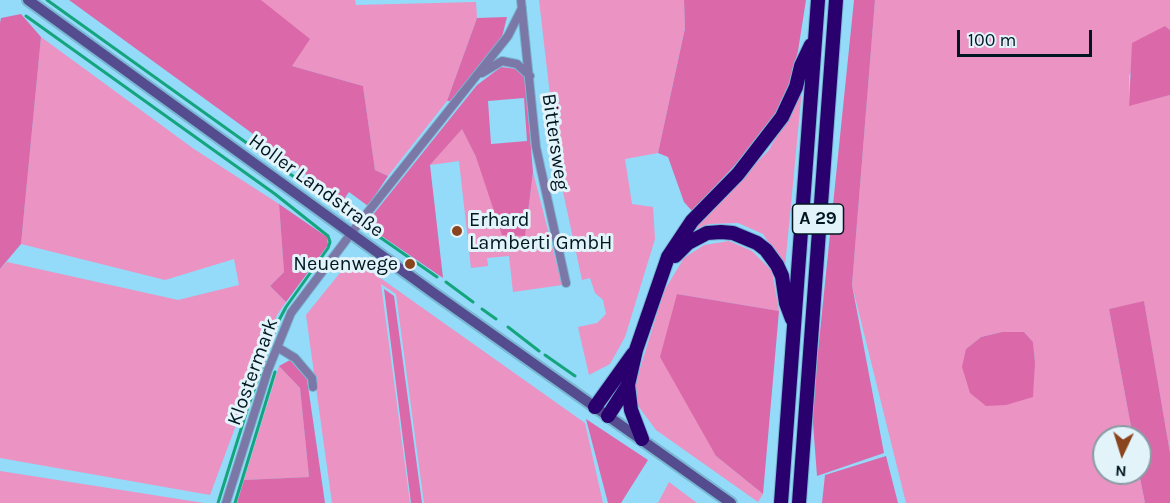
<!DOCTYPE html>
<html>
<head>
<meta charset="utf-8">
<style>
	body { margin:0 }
	#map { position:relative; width:1170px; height:503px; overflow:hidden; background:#94daf9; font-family:Karla,sans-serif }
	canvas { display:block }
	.north { position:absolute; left:1092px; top:425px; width:60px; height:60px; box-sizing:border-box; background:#e2f3fa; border:2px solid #889ba4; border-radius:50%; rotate:184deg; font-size:16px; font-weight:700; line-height:24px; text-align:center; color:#001722 }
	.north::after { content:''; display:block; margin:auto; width:21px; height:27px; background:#8a451e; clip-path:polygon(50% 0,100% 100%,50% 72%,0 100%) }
	.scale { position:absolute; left:957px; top:30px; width:135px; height:27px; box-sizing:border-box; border:3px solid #001722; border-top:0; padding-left:8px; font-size:18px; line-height:21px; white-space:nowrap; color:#001722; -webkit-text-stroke:4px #e2f3fa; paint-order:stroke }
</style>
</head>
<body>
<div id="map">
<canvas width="1170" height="503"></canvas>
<div class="north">N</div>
<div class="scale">100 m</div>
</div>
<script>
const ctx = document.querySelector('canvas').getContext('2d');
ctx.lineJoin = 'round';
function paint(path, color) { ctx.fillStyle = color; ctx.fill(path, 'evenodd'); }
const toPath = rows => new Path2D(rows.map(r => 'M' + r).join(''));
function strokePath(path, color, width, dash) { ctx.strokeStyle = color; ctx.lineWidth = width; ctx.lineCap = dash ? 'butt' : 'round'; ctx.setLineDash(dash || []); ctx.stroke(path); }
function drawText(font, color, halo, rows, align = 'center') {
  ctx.font = font + ' Karla,sans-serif'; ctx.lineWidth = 6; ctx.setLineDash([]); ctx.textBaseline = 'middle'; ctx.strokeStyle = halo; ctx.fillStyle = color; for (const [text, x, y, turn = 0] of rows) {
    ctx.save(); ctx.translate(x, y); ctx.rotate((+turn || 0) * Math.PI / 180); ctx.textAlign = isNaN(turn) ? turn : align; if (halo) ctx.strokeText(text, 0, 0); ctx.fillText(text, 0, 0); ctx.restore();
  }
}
const green = toPath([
	[261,0,355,0,356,5,476,2,477,18,447,101,388,176,375,170,363,86,292,66],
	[539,0,684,0,685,27,658,153,625,159,632,204,653,207,655,239,625,337,610,364,589,375,578,327,597,323,606,314,603,300,595,293,590,278,582,280,559,173],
	[875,0,1170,0,1170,30,1165,26,1129,75,1129,105,1170,95,1170,453,1144,302,1109,309,1133,437,1104,437,1104,473,1139,473,1145,503,906,503,852,285],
	[1002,332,1024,332,1033,342,1035,362,966,349,981,337],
	[41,37,194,149,279,204,284,272,270,286,286,302,277,315,210,495,0,458,0,269,7,262,178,300,239,285,234,259,165,280,21,244],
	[802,89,785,267,763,234,738,223,709,224,689,232,769,150],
	[462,128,476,157,525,235,533,172,562,285,513,292,509,256,487,258,488,266,471,268,459,161,430,165],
	[729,241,752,251,772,271,779,311,677,294,716,456,763,494,758,502,656,430,636,403,634,388,664,291,684,258,704,245],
	[352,258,585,423,603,503,424,503,396,294,381,284,410,503,332,503,306,315],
	[279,366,300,388,309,477,244,480],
	[0,471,204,503,0,503],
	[669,482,697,503,658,503]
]);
const forest = toPath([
	[69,0,261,0,310,39,292,66,363,86,375,170,388,176,368,206,349,192,342,202,249,131],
	[684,0,806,0,798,51,786,98,750,149,692,211,684,202,668,157,658,153,685,28],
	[854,0,875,0,852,285,884,453,817,476,812,410],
	[21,14,41,37,21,244,0,269,0,23,1,18],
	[507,17,502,37,451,101,447,101,477,18],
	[1165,26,1170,30,1170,95,1129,106,1132,43],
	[501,67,517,69,525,76,533,172,525,236,502,235,476,157,462,129,430,165,443,278,370,228,368,221,477,85],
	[524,98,527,141,491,144,488,101],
	[279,204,327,237,328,245,286,302,270,286,284,272],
	[384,289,394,296,422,503,411,503],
	[677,294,779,311,763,494,716,456,660,357],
	[1144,301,1170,453,1170,503,1145,503,1139,473,1140,437,1133,437,1109,309],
	[1002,332,1024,332,1033,342,1035,362,1033,397,1006,405,986,406,970,393,962,367,966,349,981,337],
	[290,360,307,379,325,503,237,503,244,480,309,477,300,388,279,366],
	[586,419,648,460,621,503,608,503],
	[886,456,898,503,822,503,825,475]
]);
const stream = toPath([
	[47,0,325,199],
	[26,16,275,194,328,236,330,242,328,248,286,307,278,322,247,410,218,503],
	[371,231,437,277],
	[446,282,473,302],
	[482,309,496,319],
	[508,327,539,351],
	[545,355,575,376],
	[235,503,275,372]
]);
const street = toPath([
	[521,0,536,147,566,283],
	[482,73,502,61,517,64,530,76],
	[277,347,295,358,312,378,313,387],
	[226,503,268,370,291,313,356,227,508,36,522,8]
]);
const secondary = toPath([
	[28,0,435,294,731,503]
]);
const highway = toPath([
	[675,256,688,243,707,233,721,232,733,233,757,243,766,250,777,265,782,276,786,303,792,319],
	[628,385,631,410,642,439],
	[595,407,633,354],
	[608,416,628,385,636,350,668,257,692,221,738,174,782,117,796,87,801,66,811,45],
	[781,503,818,0],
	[799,503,836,0]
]);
const markers = [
	[457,231,6,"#8a451e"],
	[410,264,6,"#8a451e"]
];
const shields = [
	[818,219,51]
];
const shieldNames = [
	["A 29",818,219]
];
const streetNames = [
	["Bittersweg",555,142,82],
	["Holler Landstraße",316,186,36],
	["Klostermark",253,372,-70]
];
const poiNames = [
	["Erhard",469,220],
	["Lamberti GmbH",469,243],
	["Neuenwege",398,264,"right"]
];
paint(green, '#eb93c2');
paint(forest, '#db69aa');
strokePath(stream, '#15a57d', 3);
strokePath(street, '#79b7d2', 10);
strokePath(secondary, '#79b7d2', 14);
strokePath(highway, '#79b7d2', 16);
strokePath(street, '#7b78a7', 8);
strokePath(secondary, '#554c90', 10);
strokePath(highway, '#2a006f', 14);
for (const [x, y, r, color] of markers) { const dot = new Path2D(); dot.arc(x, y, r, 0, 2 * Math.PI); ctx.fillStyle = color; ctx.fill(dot); strokePath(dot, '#e2f3fa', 2); }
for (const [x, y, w] of shields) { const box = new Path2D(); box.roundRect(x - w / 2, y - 15, w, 30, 4.5); ctx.fillStyle = '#e2f3fa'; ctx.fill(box); strokePath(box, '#001722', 1.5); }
drawText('bold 18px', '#001722', null, shieldNames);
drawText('20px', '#001722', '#e2f3fa', streetNames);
drawText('20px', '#001722', '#e2f3fa', poiNames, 'left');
</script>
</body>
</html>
